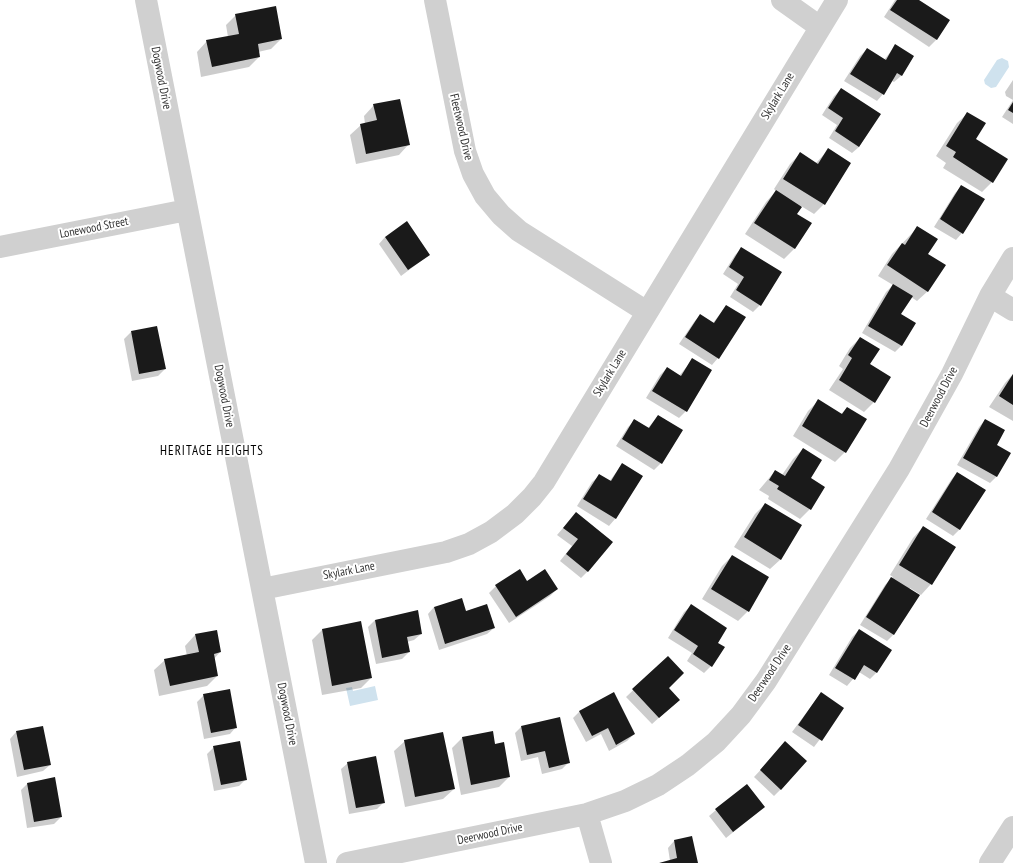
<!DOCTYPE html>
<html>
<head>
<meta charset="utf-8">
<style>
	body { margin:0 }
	canvas { display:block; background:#fff }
</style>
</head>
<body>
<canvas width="1013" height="863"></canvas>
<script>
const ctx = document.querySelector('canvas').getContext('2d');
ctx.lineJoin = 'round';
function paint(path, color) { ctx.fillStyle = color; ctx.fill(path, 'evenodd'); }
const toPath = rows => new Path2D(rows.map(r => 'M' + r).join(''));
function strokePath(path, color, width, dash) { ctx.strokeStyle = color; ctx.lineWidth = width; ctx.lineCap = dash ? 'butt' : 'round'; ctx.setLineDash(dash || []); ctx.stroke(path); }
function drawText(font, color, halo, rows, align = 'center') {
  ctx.font = font + ' "PT Sans Narrow",sans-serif'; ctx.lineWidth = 4; ctx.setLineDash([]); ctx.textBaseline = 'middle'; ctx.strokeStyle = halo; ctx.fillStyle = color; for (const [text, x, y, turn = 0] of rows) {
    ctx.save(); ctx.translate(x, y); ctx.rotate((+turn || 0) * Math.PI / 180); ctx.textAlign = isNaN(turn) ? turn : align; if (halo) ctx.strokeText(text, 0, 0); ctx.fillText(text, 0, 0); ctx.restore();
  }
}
const water = toPath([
	[1002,58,1008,61,1009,67,996,87,991,88,985,84,984,80,997,60],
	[375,686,378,700,350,706,346,688,352,687,353,691]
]);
const shadow = toPath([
	[895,0,916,0,949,20,936,40,929,47,884,17],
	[236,15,281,39,271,49,258,52,259,57,249,67,201,77,197,52,207,41,228,37,226,25],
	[895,46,913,57,901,76,894,82,892,81,883,94,877,101,844,81,860,56,867,49,884,60],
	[1013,80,1013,124,1002,117,1013,100,1006,96,1005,92],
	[841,89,880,114,859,147,852,153,829,138,837,125,822,115,834,96],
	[374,105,409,144,399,155,356,164,350,135,361,125,365,124,364,116],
	[968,113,975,140,992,182,982,192,943,168,946,163,936,156,957,123],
	[828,150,824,204,814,214,801,206,796,214,810,223,794,249,784,259,745,234,766,202,776,191,774,189,790,164,800,154,816,163],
	[962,186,962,233,956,240,934,227,955,193],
	[918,227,928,291,917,301,911,297,900,314,902,345,895,352,862,333,886,292,893,285,878,276,892,254],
	[385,237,429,255,401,276,379,244],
	[742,248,760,305,753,312,730,297,738,284,723,274,735,255],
	[726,306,718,358,712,365,679,344,694,322,700,315,713,323],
	[131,332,165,369,158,376,132,381,124,339],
	[860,338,869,365,874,402,864,412,829,390,843,369,839,366,850,348],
	[693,359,686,411,679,418,646,398,660,375,667,368,679,376],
	[1013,374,1013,421,989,407,1005,383],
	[818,401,841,414,847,408,845,452,835,462,793,436,808,411],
	[658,416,681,431,661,463,654,470,616,446,628,427,635,420,648,428],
	[985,420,995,446,1009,454,996,477,990,483,957,465,979,427],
	[803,449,809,478,810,509,800,519,768,499,769,496,759,490,775,471,782,475,793,459],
	[622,464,642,476,615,519,609,526,577,506,592,482,599,476,609,482],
	[957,473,960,529,953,536,926,519,951,480],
	[765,504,781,559,770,569,734,547,755,514],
	[576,513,588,571,581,578,560,561,572,546,557,535],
	[923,527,955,547,931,584,921,595,910,588,909,590,918,596,893,635,887,641,860,625,885,585,893,577,890,575,913,538],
	[732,556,748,611,738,621,702,599,722,566],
	[519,571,527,582,557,589,550,596,509,623,489,593,496,586],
	[691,606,711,666,704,673,687,661,692,653,668,638,684,612],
	[434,607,465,612,494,628,487,634,439,650,428,614],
	[417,612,421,634,414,640,407,642,409,652,402,659,376,664,368,627,375,620],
	[360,623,371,678,361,688,322,695,312,640,322,630],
	[859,630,876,673,870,679,859,672,847,686,829,675,852,637],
	[195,635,220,652,214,659,217,676,207,686,159,696,154,670,165,660,187,656,185,646],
	[668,657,668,688,672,706,652,724,626,697],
	[821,693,843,709,814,747,792,732],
	[204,695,236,727,230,734,204,739,197,702],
	[580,711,634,734,627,741,609,751,601,734,586,742,573,718],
	[521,727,569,762,562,769,542,774,538,757,521,761,515,733],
	[16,732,50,765,43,771,17,777,10,739],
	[492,732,495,745,509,777,499,787,461,795,452,748,462,738],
	[405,741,454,789,443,799,405,807,394,751],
	[214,747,246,779,239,786,214,791,207,754],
	[779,750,781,789,774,796,754,777],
	[348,763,384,802,377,809,349,814,341,769],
	[28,783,61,817,54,824,27,828,21,790],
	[716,810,757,813,726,838,709,816],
	[674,841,697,863,660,863,670,861,668,848]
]);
const building = toPath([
	[897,0,919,0,950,20,937,40,890,10],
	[276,6,282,39,258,44,260,57,212,67,206,40,239,34,235,14],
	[895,44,914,56,902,76,897,73,884,95,850,74,867,48,886,60],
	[841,88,881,114,859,147,835,131,843,118,828,108],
	[400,99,410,145,366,154,360,124,377,120,373,104],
	[1013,102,1013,113,1008,110],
	[967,112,986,123,976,139,1008,159,993,183,953,157,956,152,946,146],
	[828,148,851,163,825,205,783,179,800,152,818,164],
	[961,185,985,199,963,234,940,219],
	[776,190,802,207,797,214,812,223,795,249,754,223],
	[407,221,430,255,408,270,385,237],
	[917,226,938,239,928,254,946,265,928,292,887,265,902,243,905,245],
	[741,247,782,272,761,306,736,290,744,277,729,267],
	[893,284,913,296,901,314,916,323,902,346,868,326],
	[726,305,746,317,719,359,685,337,700,314,714,323],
	[157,326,166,369,139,374,131,331],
	[860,337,880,349,870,364,891,377,875,403,839,380,852,358,848,355],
	[692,358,712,370,687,412,652,391,667,367,681,376],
	[1013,374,1013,405,999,396],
	[818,399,842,414,847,407,867,419,846,453,802,426],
	[658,415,683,430,662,464,622,439,634,419,649,428],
	[985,419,1005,430,997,445,1011,453,997,477,963,458],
	[803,448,822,460,811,478,825,487,811,510,777,489,779,486,769,480,775,470,785,476],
	[622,463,643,476,616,519,583,499,599,474,611,481],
	[957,472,986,490,960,530,932,512],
	[765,503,802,525,781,560,744,537],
	[576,512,613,542,588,572,566,554,578,539,563,528],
	[923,526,956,547,932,585,899,565],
	[732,555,769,577,749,612,711,589],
	[520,569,527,581,545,569,558,589,516,617,495,585],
	[891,577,920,595,894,635,866,617],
	[462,598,466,611,487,604,495,628,445,644,434,607],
	[691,604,727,628,718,643,725,647,712,667,693,654,698,646,674,630],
	[418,610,422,634,407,637,410,652,382,658,375,620],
	[361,621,372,678,332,686,322,629],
	[859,629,892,650,877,673,864,665,855,680,835,668],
	[217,630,221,652,214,654,218,676,170,686,164,659,199,652,195,634],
	[668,656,684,673,669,688,680,700,659,718,632,689],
	[230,689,237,728,211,733,203,694],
	[614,692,635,734,616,745,608,728,592,736,579,711],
	[821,692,844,708,822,741,798,725],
	[560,717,570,763,549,768,545,751,527,755,521,726],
	[43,726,51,765,24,770,16,731],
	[493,731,495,744,504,742,510,777,471,785,462,737],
	[443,732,455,789,415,797,404,740],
	[240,741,247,780,221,785,213,746],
	[785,741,807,761,781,790,760,770],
	[376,756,385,803,356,808,347,762],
	[55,777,62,817,34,822,27,783],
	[747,784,765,807,733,832,715,809],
	[692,836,698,863,659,863,677,858,674,840]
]);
const street = toPath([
	[146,0,316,863],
	[435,0,465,151,473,174,485,196,501,215,519,231,647,312],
	[782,0,820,27],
	[0,247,187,210],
	[990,296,1013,310],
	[262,589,446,552,469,544,491,532,515,514,532,497,544,482,837,0],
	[587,814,601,863],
	[347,863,587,814,625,801,658,785,688,765,716,742,741,715,766,681,899,469,952,374,990,296,1013,258],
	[990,863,1013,827]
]);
const streetNames = [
	["Dogwood Drive",161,78,79],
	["Skylark Lane",778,96,-59],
	["Fleetwood Drive",461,127,77],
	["Lonewood Street",94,228,-11],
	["Skylark Lane",610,373,-59],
	["Dogwood Drive",224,396,79],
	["Deerwood Drive",939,397,-62],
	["Skylark Lane",349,571,-11],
	["Deerwood Drive",770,673,-56],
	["Dogwood Drive",287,714,79],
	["Deerwood Drive",490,834,-12]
];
const neighbourhoodNames = [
	["HERITAGE HEIGHTS",212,451]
];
paint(water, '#cfe2ee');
paint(shadow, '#0003');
paint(building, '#1a1a1a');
strokePath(street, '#d0d0d0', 22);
drawText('12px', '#333', '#fff', streetNames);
ctx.letterSpacing = '1px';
drawText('13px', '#000', '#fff', neighbourhoodNames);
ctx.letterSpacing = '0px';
</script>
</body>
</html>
